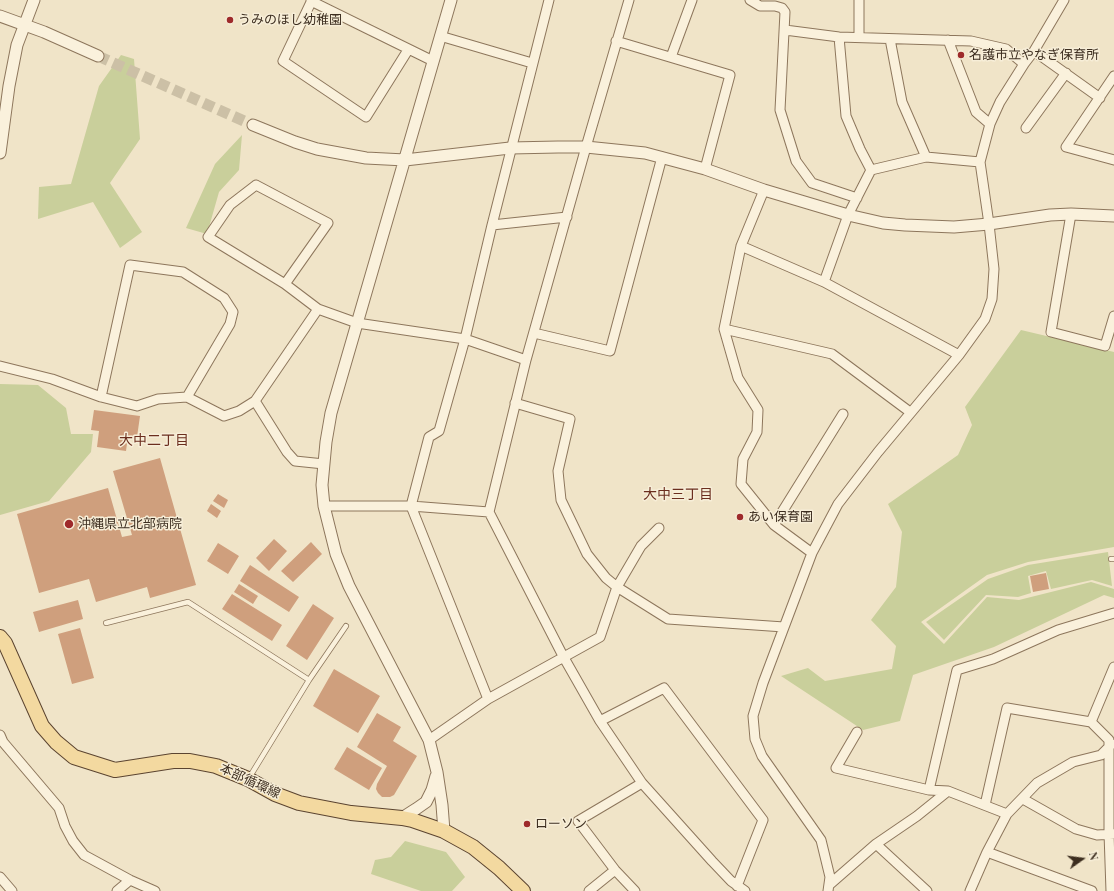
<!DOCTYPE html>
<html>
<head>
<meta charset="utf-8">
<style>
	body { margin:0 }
	#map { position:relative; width:1114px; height:891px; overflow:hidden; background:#f0e4c8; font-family:"Playfair Display",serif }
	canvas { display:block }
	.north { position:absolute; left:1062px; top:839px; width:40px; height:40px; -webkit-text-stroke:3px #f7eed8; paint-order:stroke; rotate:76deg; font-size:11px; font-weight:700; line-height:16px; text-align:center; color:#3d2e20 }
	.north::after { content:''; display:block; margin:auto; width:14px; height:18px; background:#3d2e20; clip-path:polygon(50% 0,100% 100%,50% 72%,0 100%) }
</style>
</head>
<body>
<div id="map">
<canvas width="1114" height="891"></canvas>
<div class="north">N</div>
</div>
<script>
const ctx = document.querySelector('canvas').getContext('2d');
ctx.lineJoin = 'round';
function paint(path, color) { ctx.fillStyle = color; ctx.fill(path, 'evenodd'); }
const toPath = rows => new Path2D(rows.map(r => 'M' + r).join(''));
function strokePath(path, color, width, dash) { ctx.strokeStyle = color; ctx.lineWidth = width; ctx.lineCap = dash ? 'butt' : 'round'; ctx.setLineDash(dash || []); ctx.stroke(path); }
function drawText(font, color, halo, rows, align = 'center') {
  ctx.font = font + ' "Playfair Display","Noto Sans JP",serif'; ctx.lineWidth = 3; ctx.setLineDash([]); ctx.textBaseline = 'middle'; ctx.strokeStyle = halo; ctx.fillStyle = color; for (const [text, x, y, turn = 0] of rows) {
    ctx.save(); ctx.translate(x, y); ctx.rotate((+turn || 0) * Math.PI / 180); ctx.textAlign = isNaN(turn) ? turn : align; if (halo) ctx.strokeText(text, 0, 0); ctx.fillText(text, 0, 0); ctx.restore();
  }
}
const green = toPath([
	[121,55,134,59,140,139,110,183,142,232,120,248,93,202,38,219,39,187,71,184,99,86],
	[242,135,239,170,219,192,207,234,186,228,215,164],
	[1021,330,1114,352,1114,547,1028,562,987,575,921,622,944,644,987,597,1019,600,1091,582,1114,589,1114,598,1104,595,994,647,913,675,900,721,863,730,781,676,808,668,825,681,892,669,896,646,871,620,896,587,902,532,888,504,958,455,972,425,965,407],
	[0,384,38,385,66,408,71,434,93,434,91,452,49,501,0,515],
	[1108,552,1112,586,1092,580,1051,589,1046,571,1028,576,1031,593,1018,597,986,595,944,640,926,622,988,579,1028,565],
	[405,841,446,852,465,877,452,891,421,891,371,874,375,860,391,857]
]);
const building = toPath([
	[94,410,140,416,137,437,128,436,126,451,97,447,99,431,91,430],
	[160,458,196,585,150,598,147,587,96,602,89,579,39,593,17,514,108,488,122,537,132,535,113,471],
	[218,494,228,500,224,508,213,501],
	[211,504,221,511,217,518,207,511],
	[274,539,287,551,269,571,256,558],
	[311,542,322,554,293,582,281,571],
	[218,543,239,556,228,574,207,561],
	[250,565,299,597,289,612,240,581],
	[1046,573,1049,589,1033,592,1030,576],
	[239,584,258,596,253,604,234,592],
	[232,594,282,625,272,641,222,609],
	[78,600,83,619,39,632,33,612],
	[313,604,334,618,307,660,286,646],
	[80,628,94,678,72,684,58,634],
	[334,669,380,696,358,733,313,706],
	[377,713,401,727,393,741,417,756,394,795,390,797,382,797,378,793,376,789,377,784,387,766,357,747],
	[347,747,382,768,369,790,334,769]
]);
const tertiaryTunnel = toPath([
	[98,56,253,125]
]);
const service = toPath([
	[1111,559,1114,559],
	[106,623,188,602,309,680],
	[249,778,309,680,346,626]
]);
const minor = toPath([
	[312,0,283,61,366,117,408,50],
	[629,0,586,147,526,360,489,512,563,656,600,721,642,783,712,861,731,881,745,891],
	[750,0,760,6,775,6,782,8,785,12,780,110,796,161,812,183,857,198],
	[311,1,433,61],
	[785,30,839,37,971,41,1006,49,1024,64],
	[440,36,532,63],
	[839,37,846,116,860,149,871,170],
	[859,37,859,0],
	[890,39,902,102,926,157],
	[948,40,976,112,990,124],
	[616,41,730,75,705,169],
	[1034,51,1100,98],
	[671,57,692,0],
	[1114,76,1066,147,1114,160],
	[1026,128,1066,73],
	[871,170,926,157,980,162],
	[256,185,328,223,285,284,208,237,230,205,256,185],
	[764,190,741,246,724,329,738,378,758,410,757,432,743,459,741,484,774,525,812,553],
	[1071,214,1051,332,1105,346,1114,316],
	[492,225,549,0],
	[741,246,824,282,959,355],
	[824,282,848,215,871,170],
	[285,284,318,309,357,323,465,339,526,360],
	[724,329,832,354,910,412],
	[534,333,610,351,662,157],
	[0,366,52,379,101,397,137,406,158,399,187,397,224,416,239,411,255,401,318,309],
	[101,397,130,265,183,272,224,298,233,312,230,324,187,397],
	[255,401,287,452,295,461,324,464],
	[515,403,570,419,558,471,561,500,587,554,606,578,617,587,668,619,784,627],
	[324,506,411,506,489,512],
	[774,525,843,414],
	[488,699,411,506,429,437,439,431,465,339,492,225,567,217],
	[600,721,664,688,763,820,737,886],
	[857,732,836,768,929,790,948,791,1007,814],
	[0,735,3,742,59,808,65,826,73,841,84,855,130,880,155,891],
	[429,740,488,699,600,637,617,587,641,546,659,528],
	[929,790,957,670,993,659,1058,630,1114,613],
	[1023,799,1076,829,1097,835,1114,834],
	[985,805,1007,708,1091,722],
	[987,852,1092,891],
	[0,877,12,891],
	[829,885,876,844],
	[117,891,130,880],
	[589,891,615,870],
	[635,891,615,870,578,821,642,783],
	[828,891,830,877,821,840,762,756,755,739,753,716,763,683,812,553,838,504,878,452,959,355,985,319,992,299,994,269,989,224,980,162,990,124,1000,102,1024,64,1034,51,1064,0],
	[927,891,876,844,917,816,948,791],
	[970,891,987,852,1007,814,1037,783,1073,762,1101,755,1112,744],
	[1111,891,1109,833,1109,740,1091,722,1114,667]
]);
const tertiary = toPath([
	[0,16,44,32,98,56],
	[253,125,295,142,317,149,366,158,405,160,510,148,558,147,586,147,645,153,705,169,764,190,848,215,883,223,905,225,954,227,989,224,1050,215,1071,214,1114,216],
	[0,153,9,86,17,45,34,0],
	[402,818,416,809,426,802,432,790,436,776],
	[444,831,442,805,437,772,429,740,349,586,336,554,324,506,322,485,326,442,331,413,451,0]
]);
const primary = toPath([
	[0,637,5,643,42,726,56,742,74,757,115,770,173,761,190,761,216,766,248,779,275,794,299,803,351,813,402,818,412,820,444,831,473,847,499,868,523,891]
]);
const markers = [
	[230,20,4,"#9e2a2b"],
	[961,55,4,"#9e2a2b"],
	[740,517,4,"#9e2a2b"],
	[69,524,5,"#9e2a2b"],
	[527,824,4,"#9e2a2b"]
];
const poiNames = [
	["うみのほし幼稚園",238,20],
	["名護市立やなぎ保育所",969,55],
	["あい保育園",748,517],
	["沖縄県立北部病院",78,524],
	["ローソン",535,824]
];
const streetNames = [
	["本部循環線",250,781,25]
];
const neighbourhoodNames = [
	["大中二丁目",154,441],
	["大中三丁目",678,495]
];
paint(green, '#c9cf9b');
paint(building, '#cf9f7d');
strokePath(tertiaryTunnel, '#ccc0a6', 11, [11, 5.5]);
strokePath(service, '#8d765c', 6);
strokePath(minor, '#8d765c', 11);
strokePath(tertiary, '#8d765c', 13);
strokePath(primary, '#5b4430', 16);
strokePath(service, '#faf1dc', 4.5);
strokePath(minor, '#faf1dc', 9);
strokePath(tertiary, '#faf1dc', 11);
strokePath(primary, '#f3d9a0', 14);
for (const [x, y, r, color] of markers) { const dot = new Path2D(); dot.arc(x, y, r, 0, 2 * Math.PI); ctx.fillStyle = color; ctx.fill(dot); strokePath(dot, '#f7eed8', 1.5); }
drawText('13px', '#3d2e20', '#f7eed8', poiNames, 'left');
drawText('13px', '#3d2e20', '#f7eed8', streetNames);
drawText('14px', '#6b2e1e', '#f7eed8', neighbourhoodNames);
</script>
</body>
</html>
